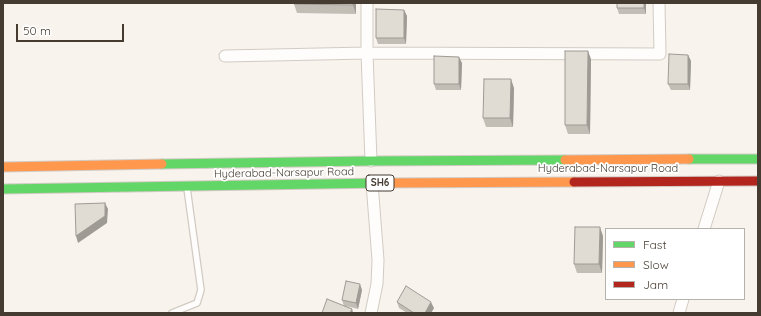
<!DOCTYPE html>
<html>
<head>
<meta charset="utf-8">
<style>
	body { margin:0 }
	#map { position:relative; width:761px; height:316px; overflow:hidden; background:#f9f3ed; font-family:Quicksand,sans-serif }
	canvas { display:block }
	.frame { position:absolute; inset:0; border:4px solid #453b30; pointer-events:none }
	.legend { position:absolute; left:605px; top:228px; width:140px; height:72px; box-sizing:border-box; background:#fff; border:1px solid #b5b1ac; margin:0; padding:5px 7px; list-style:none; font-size:12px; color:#453b30 }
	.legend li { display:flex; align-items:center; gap:8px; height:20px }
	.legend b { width:20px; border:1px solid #b5b1ac }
	.scale { position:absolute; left:16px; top:24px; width:108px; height:18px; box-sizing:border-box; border:2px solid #453b30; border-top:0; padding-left:5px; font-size:12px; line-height:14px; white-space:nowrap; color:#453b30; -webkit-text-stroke:3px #fff; paint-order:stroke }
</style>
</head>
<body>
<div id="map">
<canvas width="761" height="316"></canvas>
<div class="frame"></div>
<ul class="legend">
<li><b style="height:5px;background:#63d668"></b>Fast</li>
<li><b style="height:5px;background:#ff974d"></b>Slow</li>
<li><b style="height:5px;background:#b3261e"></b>Jam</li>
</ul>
<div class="scale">50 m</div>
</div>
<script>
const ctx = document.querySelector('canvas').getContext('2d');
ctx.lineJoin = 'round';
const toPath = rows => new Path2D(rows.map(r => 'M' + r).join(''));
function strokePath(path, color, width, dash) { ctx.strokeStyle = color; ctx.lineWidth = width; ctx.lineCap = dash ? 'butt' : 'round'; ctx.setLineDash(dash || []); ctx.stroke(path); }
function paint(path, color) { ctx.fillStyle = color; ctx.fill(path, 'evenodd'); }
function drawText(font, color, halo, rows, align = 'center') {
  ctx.font = font + ' Quicksand,sans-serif'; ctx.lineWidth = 3.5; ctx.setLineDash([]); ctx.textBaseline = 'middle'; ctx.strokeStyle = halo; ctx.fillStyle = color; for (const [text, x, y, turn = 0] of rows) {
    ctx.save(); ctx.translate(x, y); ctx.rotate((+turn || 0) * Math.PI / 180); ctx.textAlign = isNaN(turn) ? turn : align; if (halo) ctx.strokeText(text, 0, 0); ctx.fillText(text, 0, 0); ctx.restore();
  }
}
const lane = toPath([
	[172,313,197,303,201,290,187,188]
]);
const street = toPath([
	[367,3,367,53,371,161],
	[225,56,367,53,660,54,659,3],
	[704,229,719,181],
	[371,313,377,284,378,260,372,183],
	[679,313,683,299]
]);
const fast = toPath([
	[689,159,758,159],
	[162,164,371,161,565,160],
	[3,189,383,183]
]);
const slow = toPath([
	[565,160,689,159],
	[3,167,162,164],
	[383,183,574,182]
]);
const jam = toPath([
	[574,182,758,181]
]);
const wall = toPath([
	[356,3,356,14,297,13,294,4],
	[646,3,646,14,619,14,617,8],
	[404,10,407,16,406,44,378,44,376,38],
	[688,55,691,61,690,90,671,90,668,84],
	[591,59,590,134,568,134,565,125],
	[462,63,461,90,436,90,434,84],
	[514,88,513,127,486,127,483,118],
	[603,236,602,273,577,273,574,264],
	[362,290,358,309,346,306,352,309,353,313,322,313,344,306,342,300],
	[397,302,434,308,431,313,407,313,399,308]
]);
const shadedWall = toPath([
	[353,3,356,3,356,14,353,5],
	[644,3,646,3,646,14,644,8],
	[404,10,407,16,406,44,404,38],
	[588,51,591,59,590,134,587,125],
	[688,55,691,61,690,90,688,84],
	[459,57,462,63,461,90,459,84],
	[511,79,514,88,513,127,510,118],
	[105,203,108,209,107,223,78,243,76,236],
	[600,227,603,236,602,273,599,264],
	[360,284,362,290,358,309,356,303],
	[431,302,434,308,431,313,425,313],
	[352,309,353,313,350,313]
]);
const building = toPath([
	[294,3,353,3,353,5,294,4,294,3],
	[617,3,644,3,644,8,617,8,617,3],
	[376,9,404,10,404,38,376,38,376,9],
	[565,51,588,51,587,125,565,125,565,51],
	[669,54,688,55,688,84,668,84,669,54],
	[434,56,459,57,459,84,434,84,434,56],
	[484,79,511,79,510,118,483,118,484,79],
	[105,203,105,216,76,236,75,204,105,203],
	[575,227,600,227,599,264,574,264,575,227],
	[346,281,360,284,356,303,342,300,346,281],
	[406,286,431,302,425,313,414,313,397,302,406,286],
	[327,299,352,309,350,313,322,313,327,299]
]);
const shields = [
	[380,183,28]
];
const shieldNames = [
	["SH6",380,183]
];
const streetNames = [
	["Hyderabad-Narsapur Road",608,169],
	["Hyderabad-Narsapur Road",284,173,-1]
];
strokePath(lane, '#d2cbc4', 8);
strokePath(street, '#d2cbc4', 13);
strokePath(fast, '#d2cbc4', 11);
strokePath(slow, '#d2cbc4', 11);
strokePath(jam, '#d2cbc4', 11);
strokePath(lane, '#fefdfc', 5.5);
strokePath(street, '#fefdfc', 11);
strokePath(fast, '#63d668', 9);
strokePath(slow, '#ff974d', 9);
strokePath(jam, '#b3261e', 9);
paint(wall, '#c2bdb5');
paint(shadedWall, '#9e9a94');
paint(building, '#e1dcd3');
strokePath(building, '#9e9a94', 1);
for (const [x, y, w] of shields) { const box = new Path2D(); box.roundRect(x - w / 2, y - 8, w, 16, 3); ctx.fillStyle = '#fff'; ctx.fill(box); strokePath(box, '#453b30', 1); }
drawText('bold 10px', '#453b30', null, shieldNames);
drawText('11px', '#453b30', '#fff', streetNames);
</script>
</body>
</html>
